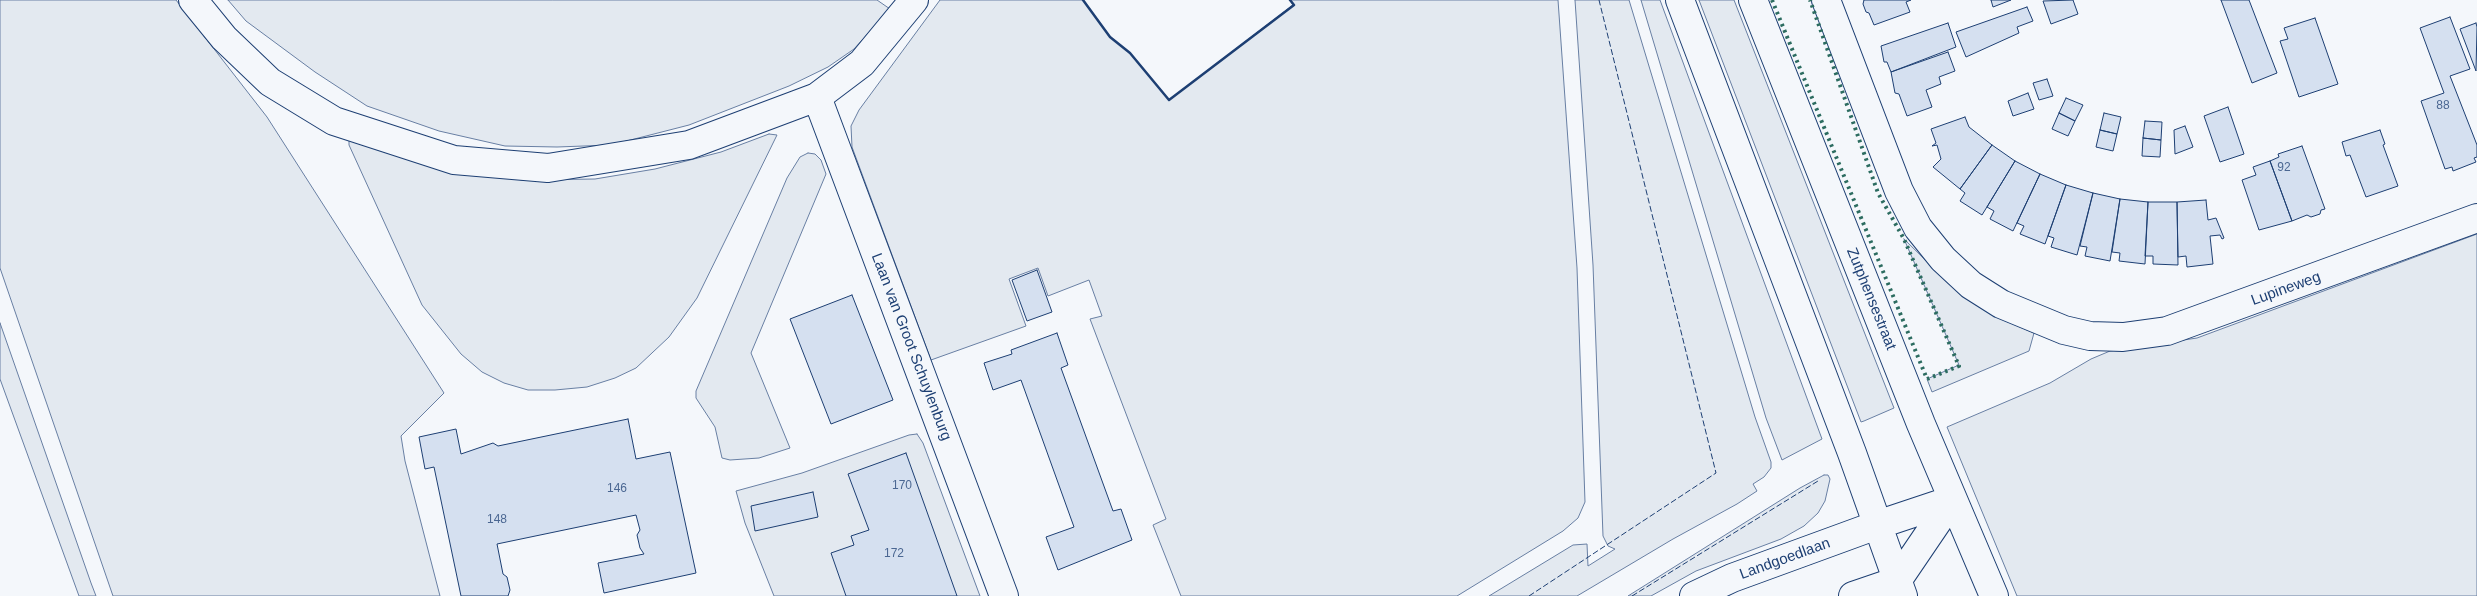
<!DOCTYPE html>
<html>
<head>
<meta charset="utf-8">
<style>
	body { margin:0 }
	canvas { display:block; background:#f4f7fb }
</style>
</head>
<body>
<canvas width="2477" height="596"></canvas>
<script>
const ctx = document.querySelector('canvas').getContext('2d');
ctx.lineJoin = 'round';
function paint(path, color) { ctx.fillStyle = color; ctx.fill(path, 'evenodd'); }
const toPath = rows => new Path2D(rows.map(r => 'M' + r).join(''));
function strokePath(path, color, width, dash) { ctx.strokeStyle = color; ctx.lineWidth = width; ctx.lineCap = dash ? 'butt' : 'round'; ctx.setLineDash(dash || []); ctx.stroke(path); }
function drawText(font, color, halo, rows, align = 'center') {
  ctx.font = font + ' Helvetica,sans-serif'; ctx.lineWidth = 4; ctx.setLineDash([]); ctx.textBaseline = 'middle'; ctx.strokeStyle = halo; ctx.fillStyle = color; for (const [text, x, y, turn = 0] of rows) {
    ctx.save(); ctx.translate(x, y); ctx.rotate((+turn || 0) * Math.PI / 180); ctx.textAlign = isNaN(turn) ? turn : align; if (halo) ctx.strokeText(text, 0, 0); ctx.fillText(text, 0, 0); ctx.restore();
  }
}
const green = toPath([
	[0,0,176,0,267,117,444,393,401,436,405,461,440,596,113,596,0,268,0,0],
	[228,0,877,0,890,9,854,49,828,67,789,86,689,125,611,145,557,147,505,146,439,131,367,106,315,72,246,21,228,0],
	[940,0,1083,0,1110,37,1130,53,1169,100,1293,5,1290,0,1558,0,1577,268,1585,502,1578,518,1563,531,1457,596,1181,596,1153,525,1166,519,1090,319,1102,316,1089,280,1048,296,1038,268,1009,279,1026,326,931,360,852,147,851,126,859,110,940,0],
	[1575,0,1629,0,1755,417,1771,462,1771,468,1764,477,1753,484,1757,491,1737,504,1673,539,1577,596,1489,596,1573,545,1587,544,1588,566,1615,549,1608,546,1603,536,1593,265,1575,0],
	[1641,0,1660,0,1822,439,1782,460,1766,418,1641,0],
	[1699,0,1734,0,1894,408,1864,421,1861,422,1699,0],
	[769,134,777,135,697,298,669,337,636,368,615,378,587,387,555,390,528,390,504,383,482,372,461,354,422,305,349,145,349,136,460,169,522,180,595,179,655,169,721,152,769,134],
	[808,153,815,154,821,160,826,174,751,353,790,448,759,458,730,460,722,458,715,427,696,398,696,391,787,178,800,157,808,153],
	[2477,234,2477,596,2017,596,1947,427,2050,383,2091,359,2110,351,2197,338,2477,234],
	[1904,239,1959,293,1997,317,2034,333,2029,351,1932,392,1927,379,1959,365,1904,239],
	[0,323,91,583,96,596,79,596,0,379,0,323],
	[917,434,923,443,980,596,774,596,745,523,736,491,802,473,909,435,917,434],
	[1824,475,1828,475,1830,479,1825,501,1818,513,1804,526,1781,539,1696,571,1651,596,1628,596,1800,488,1824,475]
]);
const building = toPath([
	[1864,0,1911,0,1906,2,1910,12,1874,25,1869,13,1866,12,1863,4,1864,0],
	[1991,0,2011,0,1993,7,1991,0],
	[2073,0,2078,14,2051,24,2043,1,2073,0],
	[2221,0,2249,0,2277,73,2252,83,2221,0],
	[2027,7,2033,21,2017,27,2019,33,1966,57,1956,32,2027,7],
	[2450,17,2470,69,2450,76,2477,145,2477,157,2474,158,2476,162,2453,171,2452,167,2445,169,2421,101,2444,93,2420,28,2450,17],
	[2315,18,2338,84,2299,97,2280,41,2288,39,2284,28,2315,18],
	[1948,23,1956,47,1891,72,1887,62,1884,62,1881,46,1948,23],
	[2476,23,2477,27,2476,71,2460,29,2476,23],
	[1948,52,1955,71,1939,77,1941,84,1926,90,1932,107,1907,116,1899,94,1895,93,1891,72,1948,52],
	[2047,79,2053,96,2039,100,2033,83,2047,79],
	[2028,93,2034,109,2013,116,2008,101,2028,93],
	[2066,98,2083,105,2075,121,2059,113,2066,98],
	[2228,107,2244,154,2220,162,2204,116,2228,107],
	[2059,113,2075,121,2068,136,2052,129,2059,113],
	[2104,113,2121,117,2117,134,2100,130,2104,113],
	[1965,117,1969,127,1992,145,1960,189,1933,167,1941,159,1937,145,1932,146,1936,143,1931,129,1965,117],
	[2145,121,2162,122,2161,140,2143,138,2145,121],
	[2185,126,2193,147,2175,154,2174,130,2185,126],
	[2100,130,2117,134,2113,151,2096,147,2100,130],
	[2380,130,2385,144,2383,145,2398,186,2366,197,2350,155,2346,156,2342,142,2380,130],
	[2143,138,2161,140,2160,157,2142,156,2143,138],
	[1992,145,2015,161,1982,215,1960,201,1965,193,1960,189,1992,145],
	[2302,146,2325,209,2321,210,2320,214,2311,217,2307,215,2292,221,2270,161,2279,157,2278,154,2302,146],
	[2015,161,2040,174,2013,231,1990,219,1994,211,1987,207,2015,161],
	[2270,161,2292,221,2259,230,2242,180,2256,175,2253,167,2270,161],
	[2040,174,2066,185,2045,244,2020,234,2024,226,2017,223,2040,174],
	[2066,185,2093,193,2077,255,2051,247,2054,238,2048,236,2066,185],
	[2093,193,2120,199,2110,261,2085,256,2087,247,2080,246,2093,193],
	[2120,199,2148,202,2145,264,2119,261,2120,253,2112,252,2120,199],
	[2206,200,2208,220,2216,218,2224,238,2222,239,2220,235,2210,236,2213,264,2187,267,2186,256,2178,257,2177,202,2206,200],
	[2148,202,2177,202,2178,265,2153,264,2153,256,2145,256,2148,202],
	[1037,270,1052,312,1027,321,1012,280,1037,270],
	[852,295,893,400,831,424,790,319,852,295],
	[1057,333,1068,365,1061,368,1113,511,1121,509,1132,540,1058,570,1046,537,1074,527,1021,380,993,390,984,363,1012,354,1011,350,1057,333],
	[628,419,636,459,670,452,696,573,604,593,598,563,644,554,640,548,637,535,640,530,636,515,497,544,503,574,507,577,510,590,508,596,461,596,434,467,425,469,419,437,456,429,461,454,493,443,498,446,628,419],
	[906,453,957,596,846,596,831,553,854,545,851,536,869,530,848,474,906,453],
	[813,492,818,517,755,531,751,506,813,492]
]);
const street = toPath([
	[193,0,224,38,270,82,334,121,454,160,548,168,689,145,817,97,862,63,914,0],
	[1826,0,1899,191,1918,228,1943,259,1971,285,2001,304,2064,330,2090,336,2123,337,2167,331,2477,218],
	[817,97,1004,596],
	[1694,596,1732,578,1877,525],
	[1853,596,1897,581]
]);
const primary = toPath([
	[1680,0,1852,453,1903,596],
	[1753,0,1921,424,1994,596],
	[1877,525,1952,500],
	[1897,581,1952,500]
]);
const hedge = toPath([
	[1772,0,1927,379,1959,366,1904,239,1878,193,1810,0]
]);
const fence = toPath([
	[1529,596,1716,473,1599,0],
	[1632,596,1818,481]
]);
const wall = toPath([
	[1083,0,1110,37,1130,53,1169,100,1294,5,1290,0]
]);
const numberNames = [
	["88",2443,106],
	["92",2284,168],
	["170",902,486],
	["146",617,489],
	["148",497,520],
	["172",894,554]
];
const streetNames = [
	["Lupineweg",2286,289,-20],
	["Zutphensestraat",1871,299,68],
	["Laan van Groot Schuylenburg",911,347,69],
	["Landgoedlaan",1785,559,-20]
];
paint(green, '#e3e9f0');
strokePath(green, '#687fa3', 1);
paint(building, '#d5e0f0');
strokePath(building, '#1d3f73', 1);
strokePath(street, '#1d3f73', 30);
strokePath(primary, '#1d3f73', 30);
strokePath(street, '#f4f7fb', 28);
strokePath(primary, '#f4f7fb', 28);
strokePath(hedge, '#2c6c60', 4, [2.5, 4]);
strokePath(fence, '#1d3f73', 1, [6, 2.5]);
strokePath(wall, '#1d3f73', 2.5);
drawText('12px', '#4b6792', null, numberNames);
drawText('15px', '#1d3f73', '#f4f7fb', streetNames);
</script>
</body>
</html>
